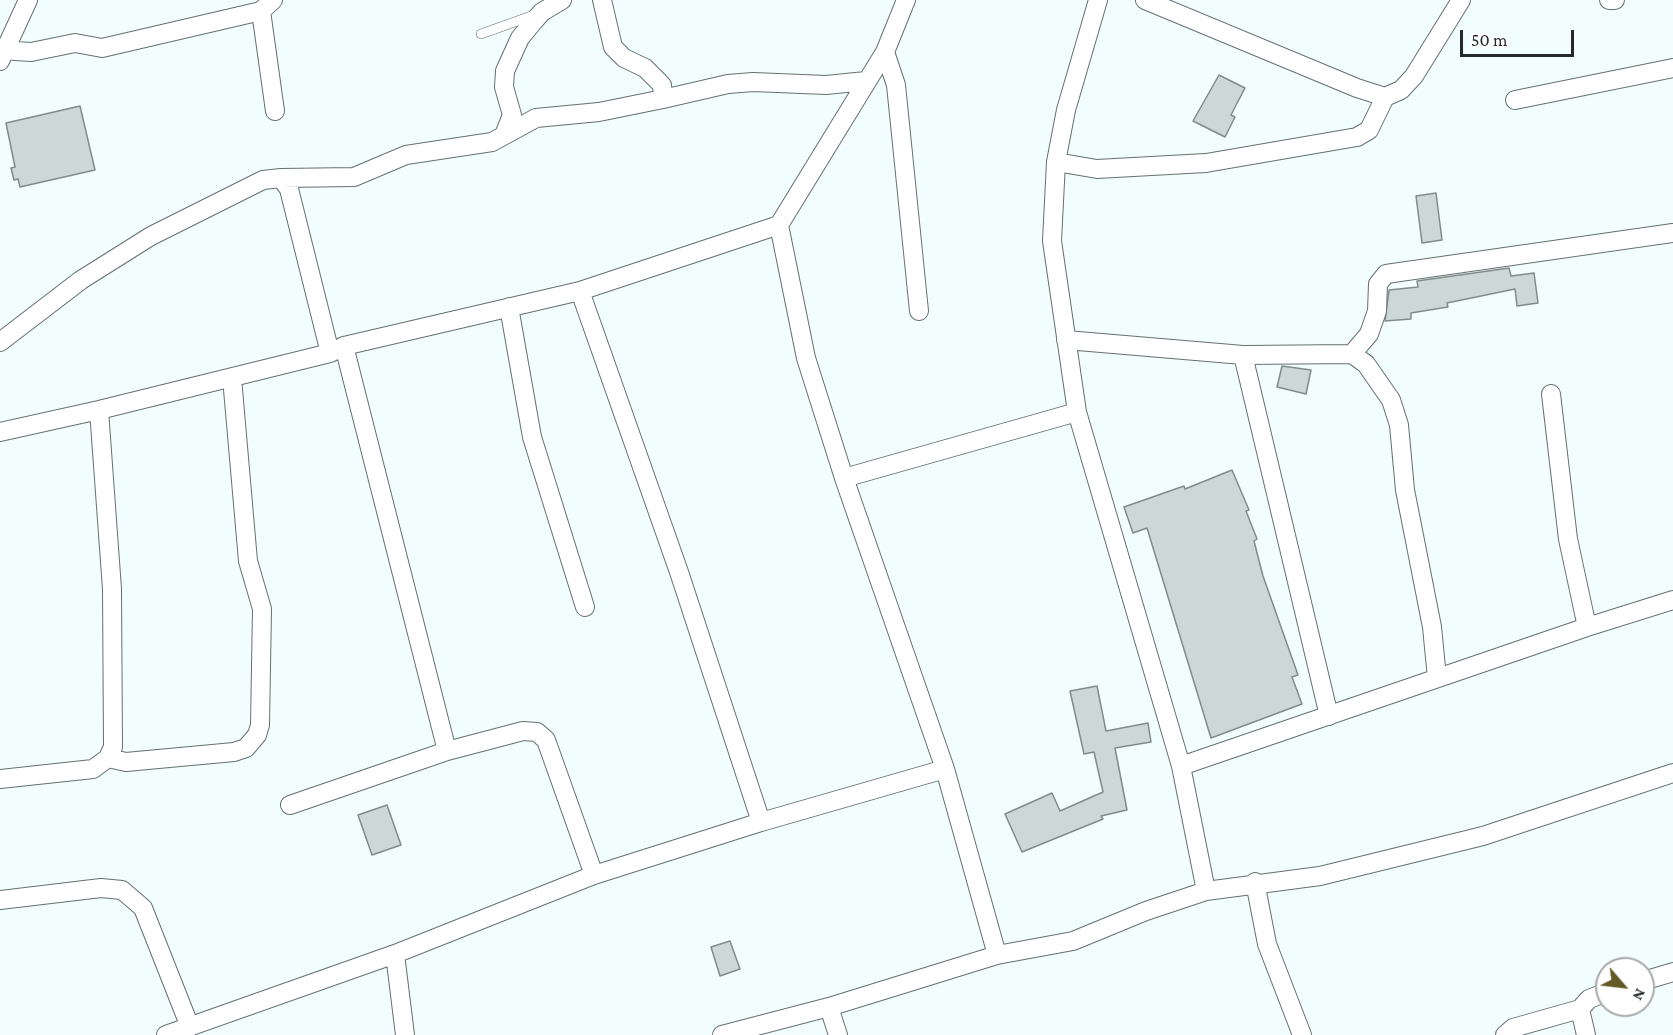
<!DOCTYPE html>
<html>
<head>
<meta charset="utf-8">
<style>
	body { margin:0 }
	#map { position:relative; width:1673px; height:1035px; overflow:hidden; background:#f2fdfe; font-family:"Crimson Pro",serif }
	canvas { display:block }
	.north { position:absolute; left:1595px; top:957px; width:60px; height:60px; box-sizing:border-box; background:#fff; border:2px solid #a7a9aa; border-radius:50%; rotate:118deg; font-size:16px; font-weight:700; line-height:24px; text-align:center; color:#24292a }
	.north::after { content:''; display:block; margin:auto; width:21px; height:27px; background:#625b27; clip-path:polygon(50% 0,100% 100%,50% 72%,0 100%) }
	.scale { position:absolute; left:1460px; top:30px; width:114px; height:27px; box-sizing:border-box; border:3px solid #24292a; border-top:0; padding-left:8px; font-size:18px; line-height:21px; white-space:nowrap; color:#24292a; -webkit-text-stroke:4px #fff; paint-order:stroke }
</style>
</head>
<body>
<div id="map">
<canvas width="1673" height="1035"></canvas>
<div class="north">N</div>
<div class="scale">50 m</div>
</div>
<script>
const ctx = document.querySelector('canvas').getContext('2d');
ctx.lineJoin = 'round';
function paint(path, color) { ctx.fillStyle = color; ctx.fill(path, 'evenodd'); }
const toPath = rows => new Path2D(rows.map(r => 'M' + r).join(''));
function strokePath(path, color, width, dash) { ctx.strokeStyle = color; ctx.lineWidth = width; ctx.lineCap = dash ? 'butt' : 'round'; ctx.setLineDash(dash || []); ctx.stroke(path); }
const building = toPath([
	[1219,75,1245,88,1231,115,1235,117,1225,137,1193,121,1219,75],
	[80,106,95,170,20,187,18,179,14,180,11,168,15,167,6,123,80,106],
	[1436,193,1442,240,1422,243,1416,196,1436,193],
	[1509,268,1511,276,1534,273,1538,303,1517,306,1515,289,1447,303,1448,307,1411,313,1411,319,1385,321,1389,290,1418,287,1417,281,1509,268],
	[1282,366,1311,370,1306,394,1277,387,1282,366],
	[1232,470,1249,510,1246,511,1257,539,1254,541,1263,576,1298,675,1292,677,1302,704,1211,738,1147,528,1133,533,1124,507,1184,486,1185,489,1232,470],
	[1097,686,1106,731,1148,723,1151,742,1115,748,1127,810,1101,816,1103,819,1022,852,1005,814,1052,793,1060,811,1103,792,1094,752,1084,754,1070,691,1097,686],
	[387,805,401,845,372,855,358,815,387,805],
	[730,941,740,969,720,976,711,947,730,941]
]);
const lane = toPath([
	[481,34,534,15]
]);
const street = toPath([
	[602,0,613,47,624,58,645,68,662,85,663,99,728,84,753,82,826,85,866,81],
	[1098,0,1066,110,1056,162,1052,241,1077,412,1181,766,1206,891],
	[1145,0,1357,88,1385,97,1401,90,1414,76,1461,0],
	[1609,0,1615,0],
	[261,11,275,111],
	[0,50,31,52,75,43,102,48,261,11,273,0],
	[885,52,896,85,919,311],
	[0,61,28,0],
	[1515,100,1673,68],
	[504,135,512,115,504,87,505,71,520,38,534,21,542,12,562,0],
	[1056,162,1097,169,1206,163,1357,137,1369,130,1385,97],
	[281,178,354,177,406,155,492,142,536,118,599,112,663,99],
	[779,225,806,358,844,478,945,769,997,955],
	[509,307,532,437,585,607],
	[1066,340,1243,355,1352,354,1366,364,1391,400,1399,425,1405,490,1432,627,1437,678],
	[0,342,81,280,151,236,263,180,281,178,289,189,330,353],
	[344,346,447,751],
	[1352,354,1369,334,1377,311,1378,284,1386,274,1673,233],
	[1243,355,1329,716],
	[1551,394,1568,539,1587,627],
	[0,432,99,410,330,353,344,346,580,291,779,225,885,52,906,0],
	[844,478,1077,412],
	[108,758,126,762,234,752,246,748,257,735,260,725,262,609,248,561,232,378],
	[1181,766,1587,627,1673,600],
	[0,779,93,769,108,758,113,747,112,589,99,410],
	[290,805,447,751,523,731,537,732,546,740,594,875],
	[761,822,945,769],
	[1255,882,1267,944,1302,1035],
	[0,900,101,888,122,890,143,908,190,1027],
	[1643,981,1673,972],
	[829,1007,838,1035],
	[166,1035,395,954],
	[405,1035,395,954,594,875,761,822,679,572,580,291],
	[722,1035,829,1007,997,955,1073,941,1146,911,1206,891,1320,876,1483,836,1673,773],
	[1505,1035,1513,1028,1580,1009],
	[1586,1035,1580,1009,1589,999,1607,992]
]);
paint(building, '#cbd8d6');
strokePath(building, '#808c8b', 1.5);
strokePath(lane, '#647072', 10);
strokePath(street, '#647072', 20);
strokePath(lane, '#fff', 9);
strokePath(street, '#fff', 18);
</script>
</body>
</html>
